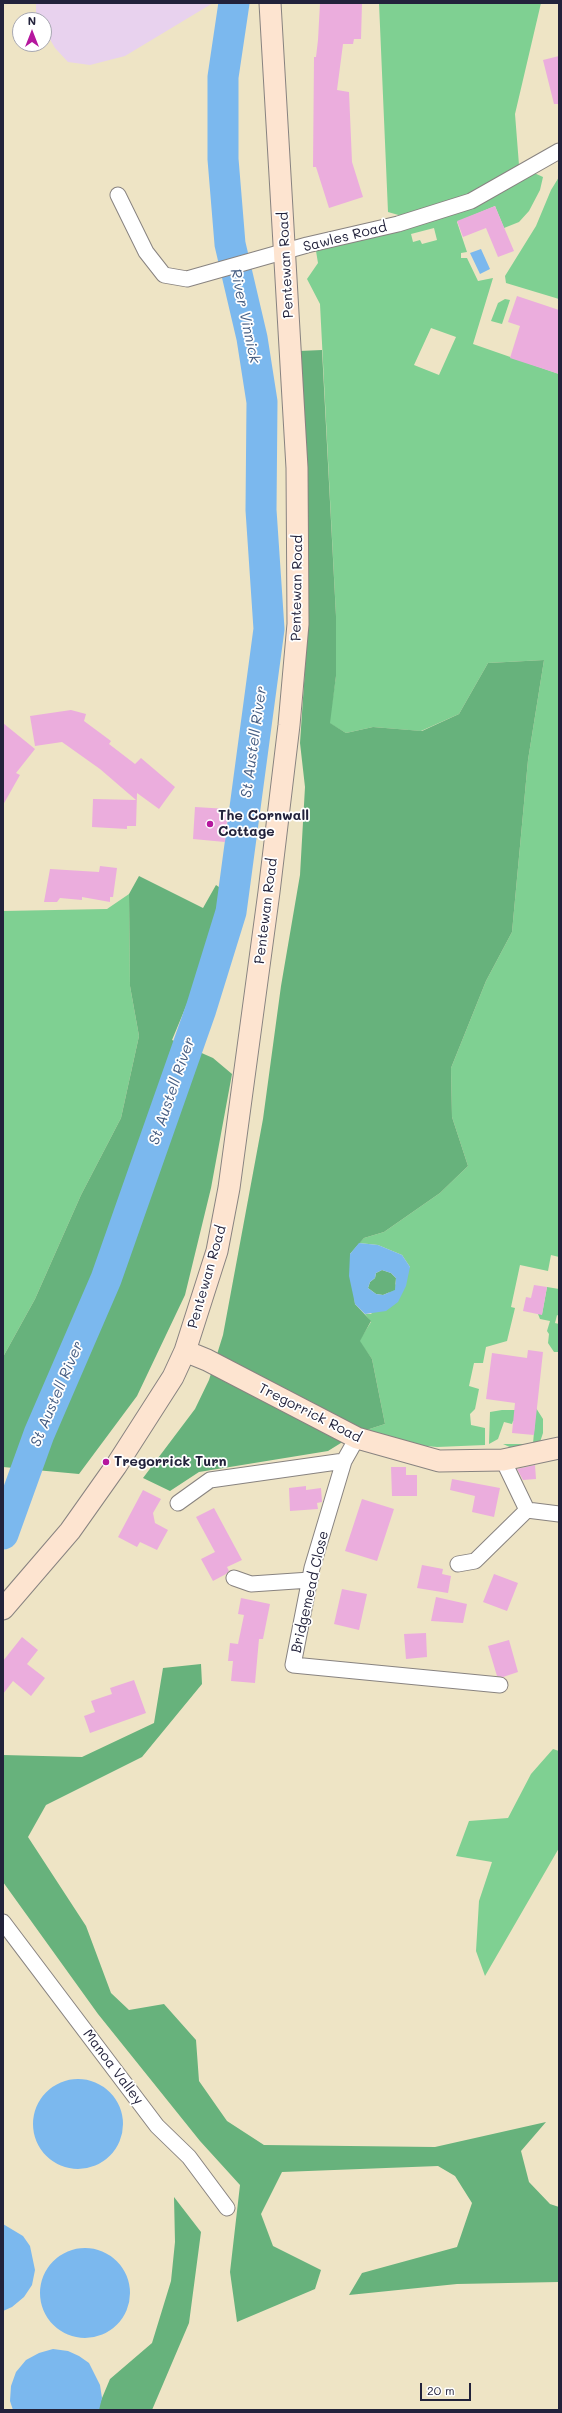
<!DOCTYPE html>
<html>
<head>
<meta charset="utf-8">
<style>
	body { margin:0 }
	#map { position:relative; width:562px; height:2413px; overflow:hidden; background:#eee4c5; font-family:Mali,sans-serif }
	canvas { display:block }
	.frame { position:absolute; inset:0; border:4px solid #22223b; pointer-events:none }
	.north { position:absolute; left:12px; top:12px; width:40px; height:40px; box-sizing:border-box; background:#fff; border:1px solid #a7a7b1; border-radius:50%; rotate:0deg; font-size:11px; font-weight:700; line-height:16px; text-align:center; color:#22223b }
	.north::after { content:''; display:block; margin:auto; width:14px; height:18px; background:#b5179e; clip-path:polygon(50% 0,100% 100%,50% 72%,0 100%) }
	.scale { position:absolute; left:420px; top:2383px; width:51px; height:18px; box-sizing:border-box; border:2px solid #22223b; border-top:0; padding-left:5px; font-size:12px; line-height:14px; white-space:nowrap; color:#22223b; -webkit-text-stroke:3px #fff; paint-order:stroke }
</style>
</head>
<body>
<div id="map">
<canvas width="562" height="2413"></canvas>
<div class="frame"></div>
<div class="north">N</div>
<div class="scale">20 m</div>
</div>
<script>
const ctx = document.querySelector('canvas').getContext('2d');
ctx.lineJoin = 'round';
function paint(path, color) { ctx.fillStyle = color; ctx.fill(path, 'evenodd'); }
const toPath = rows => new Path2D(rows.map(r => 'M' + r).join(''));
function strokePath(path, color, width, dash) { ctx.strokeStyle = color; ctx.lineWidth = width; ctx.lineCap = dash ? 'butt' : 'round'; ctx.setLineDash(dash || []); ctx.stroke(path); }
function drawText(font, color, halo, rows, align = 'center') {
  ctx.font = font + ' Mali,sans-serif'; ctx.lineWidth = 3.5; ctx.setLineDash([]); ctx.textBaseline = 'middle'; ctx.strokeStyle = halo; ctx.fillStyle = color; for (const [text, x, y, turn = 0] of rows) {
    ctx.save(); ctx.translate(x, y); ctx.rotate((+turn || 0) * Math.PI / 180); ctx.textAlign = isNaN(turn) ? turn : align; if (halo) ctx.strokeText(text, 0, 0); ctx.fillText(text, 0, 0); ctx.restore();
  }
}
const built = toPath([
	[36,3,213,3,125,56,90,65,68,62,55,48,44,29,44,20,39,20,36,15]
]);
const green = toPath([
	[379,3,541,3,515,114,519,165,469,198,402,216,388,212],
	[532,172,543,177,540,190,529,211,519,222,504,228,495,206,457,222,467,252,461,253,461,258,467,258,478,281,493,278,473,344,559,374,559,1257,551,1255,548,1271,520,1265,511,1307,515,1308,507,1341,486,1347,483,1363,474,1363,469,1386,479,1389,475,1409,470,1414,471,1425,485,1428,485,1445,437,1447,396,1443,357,1433,385,1424,372,1359,359,1341,371,1322,365,1314,371,1314,410,1267,402,1255,378,1245,359,1243,364,1238,384,1232,440,1193,468,1166,452,1117,451,1068,486,981,512,932,528,760,544,660,488,663,459,714,421,731,373,727,346,733,329,723,336,676,336,616,320,304,307,279,318,263,316,251,386,234],
	[434,228,437,240,422,244,420,240,413,242,411,234],
	[431,328,456,337,439,375,414,365],
	[559,177,559,299,506,283,505,276,536,226,551,190],
	[505,299,510,300,502,324,491,321,498,303],
	[129,894,130,986,139,1036,121,1118,81,1195,35,1299,3,1357,3,911,107,909],
	[547,1287,559,1289,559,1316,557,1315,555,1323,559,1324,559,1352,554,1352,548,1343,549,1334,547,1331,550,1321,540,1319,538,1314,542,1314],
	[536,1408,543,1419,543,1433,540,1442,514,1449,503,1444,533,1444],
	[502,1410,520,1410,522,1422,513,1421,512,1424,504,1422,498,1439,489,1444,490,1412],
	[553,1749,559,1751,559,1848,485,1976,476,1951,479,1901,492,1862,456,1856,469,1821,508,1818,531,1774]
]);
const forest = toPath([
	[322,350,336,616,336,676,330,723,346,733,373,727,422,731,459,714,488,663,544,660,528,760,512,932,486,981,451,1068,452,1117,468,1166,440,1193,384,1232,364,1238,350,1254,355,1304,371,1321,360,1341,372,1359,385,1424,357,1433,328,1451,199,1472,170,1491,143,1478,195,1409,209,1380,223,1335,263,1119,281,986,300,875,305,787,300,743,309,609,308,511,299,351],
	[139,876,203,908,216,885,225,891,211,946,172,1040,213,1058,232,1074,211,1188,185,1295,137,1396,79,1474,3,1467,3,1357,35,1299,81,1195,121,1118,139,1036,130,986,129,894],
	[382,1270,391,1273,396,1278,395,1290,383,1295,376,1294,368,1288,370,1282,375,1278,376,1273],
	[201,1664,202,1684,142,1757,46,1805,28,1837,86,1926,111,1993,129,2010,164,2004,196,2040,199,2081,227,2121,264,2145,435,2147,546,2122,521,2151,529,2182,550,2204,559,2207,559,2282,457,2284,349,2295,362,2273,457,2247,472,2203,455,2176,438,2166,282,2172,261,2214,273,2246,321,2270,315,2289,237,2322,230,2272,240,2185,200,2141,98,2014,3,1882,3,1755,82,1757,154,1723,163,1668],
	[174,2197,201,2232,189,2323,152,2410,97,2410,110,2379,152,2343,171,2281,175,2242]
]);
const water = toPath([
	[481,249,490,269,480,274,470,253],
	[359,1243,378,1245,402,1255,410,1267,406,1286,398,1302,386,1311,365,1314,355,1304,349,1276,350,1254],
	[382,1270,391,1273,396,1278,395,1290,383,1295,376,1294,368,1288,370,1282,375,1278,376,1273],
	'33 2124a45 45 0 1 1 90 0a45 45 0 1 1-90 0Z',
	[3,2224,23,2236,30,2246,35,2270,32,2285,24,2297,12,2307,3,2311],
	'40 2293a45 45 0 1 1 90 0a45 45 0 1 1-90 0Z',
	[53,2349,68,2351,79,2356,89,2363,100,2385,102,2398,99,2410,13,2410,10,2401,11,2386,16,2372,26,2360,39,2353]
]);
const river = toPath([
	[3,1534,39,1434,106,1279,201,1009,231,912,269,629,261,510,262,402,252,338,230,244,223,159,223,77,234,3]
]);
const building = toPath([
	[320,3,362,3,361,39,354,39,353,44,343,44,337,90,349,92,352,162,363,197,329,208,316,167,313,167,314,57,316,57,318,40],
	[559,56,559,104,554,104,543,60],
	[495,206,514,251,498,257,486,228,463,237,457,221],
	[517,296,559,310,559,374,510,358,520,326,508,322],
	[71,710,86,714,84,721,111,741,109,744,135,764,141,758,175,787,159,809,137,793,136,826,127,826,127,829,92,827,93,799,136,800,100,769,62,742,35,746,30,716],
	[3,723,35,749,16,773,20,775,3,805],
	[195,807,228,809,225,842,193,839],
	[100,866,117,868,113,897,110,897,110,902,82,897,82,900,60,898,57,902,44,902,50,869,99,872],
	[534,1285,547,1287,542,1315,523,1311,526,1297,531,1298],
	[528,1350,543,1352,534,1435,512,1433,515,1403,486,1399,492,1353,527,1358],
	[535,1465,536,1479,523,1480,517,1469],
	[391,1467,406,1467,406,1475,417,1475,417,1496,392,1496],
	[452,1479,500,1488,494,1517,472,1512,475,1496,450,1490],
	[306,1486,306,1490,321,1488,322,1502,317,1503,318,1509,290,1511,289,1488],
	[143,1490,161,1499,153,1513,155,1523,168,1530,157,1550,140,1542,137,1547,118,1537],
	[362,1499,394,1509,377,1561,345,1551],
	[214,1508,242,1560,227,1567,229,1571,226,1574,213,1581,201,1559,215,1552,196,1517],
	[422,1565,443,1569,442,1574,451,1576,448,1593,417,1588],
	[494,1574,518,1583,507,1611,483,1602],
	[342,1589,367,1594,359,1630,334,1624],
	[436,1597,467,1604,463,1623,431,1621],
	[241,1598,270,1604,263,1639,259,1639,255,1683,231,1681,233,1661,228,1661,230,1643,238,1644,244,1615,238,1614],
	[426,1633,427,1657,406,1659,404,1634],
	[22,1637,38,1650,27,1664,45,1678,31,1696,13,1681,3,1694,3,1661],
	[509,1640,518,1672,503,1677,497,1676,488,1646],
	[134,1680,146,1713,90,1733,84,1716,95,1712,91,1701,112,1694,110,1688]
]);
const street = toPath([
	[118,195,146,252,164,275,187,279,307,245,398,224,471,201,559,151],
	[357,1438,344,1461,312,1568,293,1665,500,1685],
	[503,1460,527,1510,559,1514],
	[178,1503,210,1480,344,1461],
	[458,1564,475,1561,527,1510],
	[234,1578,251,1584,310,1580],
	[3,1922,157,2126,189,2157,227,2208]
]);
const secondary = toPath([
	[185,1351,207,1360,357,1438,439,1461,503,1460,559,1448],
	[3,1609,70,1531,116,1466,173,1377,185,1351,217,1251,229,1188,269,892,289,725,298,624,297,468,270,3]
]);
const markers = [
	[210,824,4,"#b5179e"],
	[106,1462,4,"#b5179e"]
];
const streetNames = [
	["Sawles Road",345,237,-14],
	["Pentewan Road",286,265,-93],
	["Pentewan Road",297,588,-89],
	["Pentewan Road",266,911,-83],
	["Pentewan Road",207,1277,-74],
	["Tregorrick Road",310,1413,27],
	["Bridgemead Close",310,1592,-77],
	["Manoa Valley",113,2067,53]
];
const poiNames = [
	["The Cornwall",218,816],
	["Cottage",218,832],
	["Tregorrick Turn",114,1462]
];
const waterNames = [
	["River Vinnick",245,316,78],
	["St Austell River",254,742,-82],
	["St Austell River",172,1091,-71],
	["St Austell River",57,1394,-67]
];
paint(built, '#e8d2ee');
paint(green, '#7fd092');
paint(forest, '#67b27c');
paint(water, '#7bb8ee');
strokePath(river, '#7bb8ee', 31);
paint(building, '#ebaddd');
strokePath(street, '#888380', 17);
strokePath(secondary, '#888380', 23);
strokePath(street, '#fff', 15);
strokePath(secondary, '#fde4d0', 21);
for (const [x, y, r, color] of markers) { const dot = new Path2D(); dot.arc(x, y, r, 0, 2 * Math.PI); ctx.fillStyle = color; ctx.fill(dot); strokePath(dot, '#fff', 1.5); }
drawText('14px', '#22223b', '#fff', streetNames);
drawText('bold 14px', '#22223b', '#fff', poiNames, 'left');
drawText('italic 15px', '#465e83', '#fff', waterNames);
</script>
</body>
</html>
